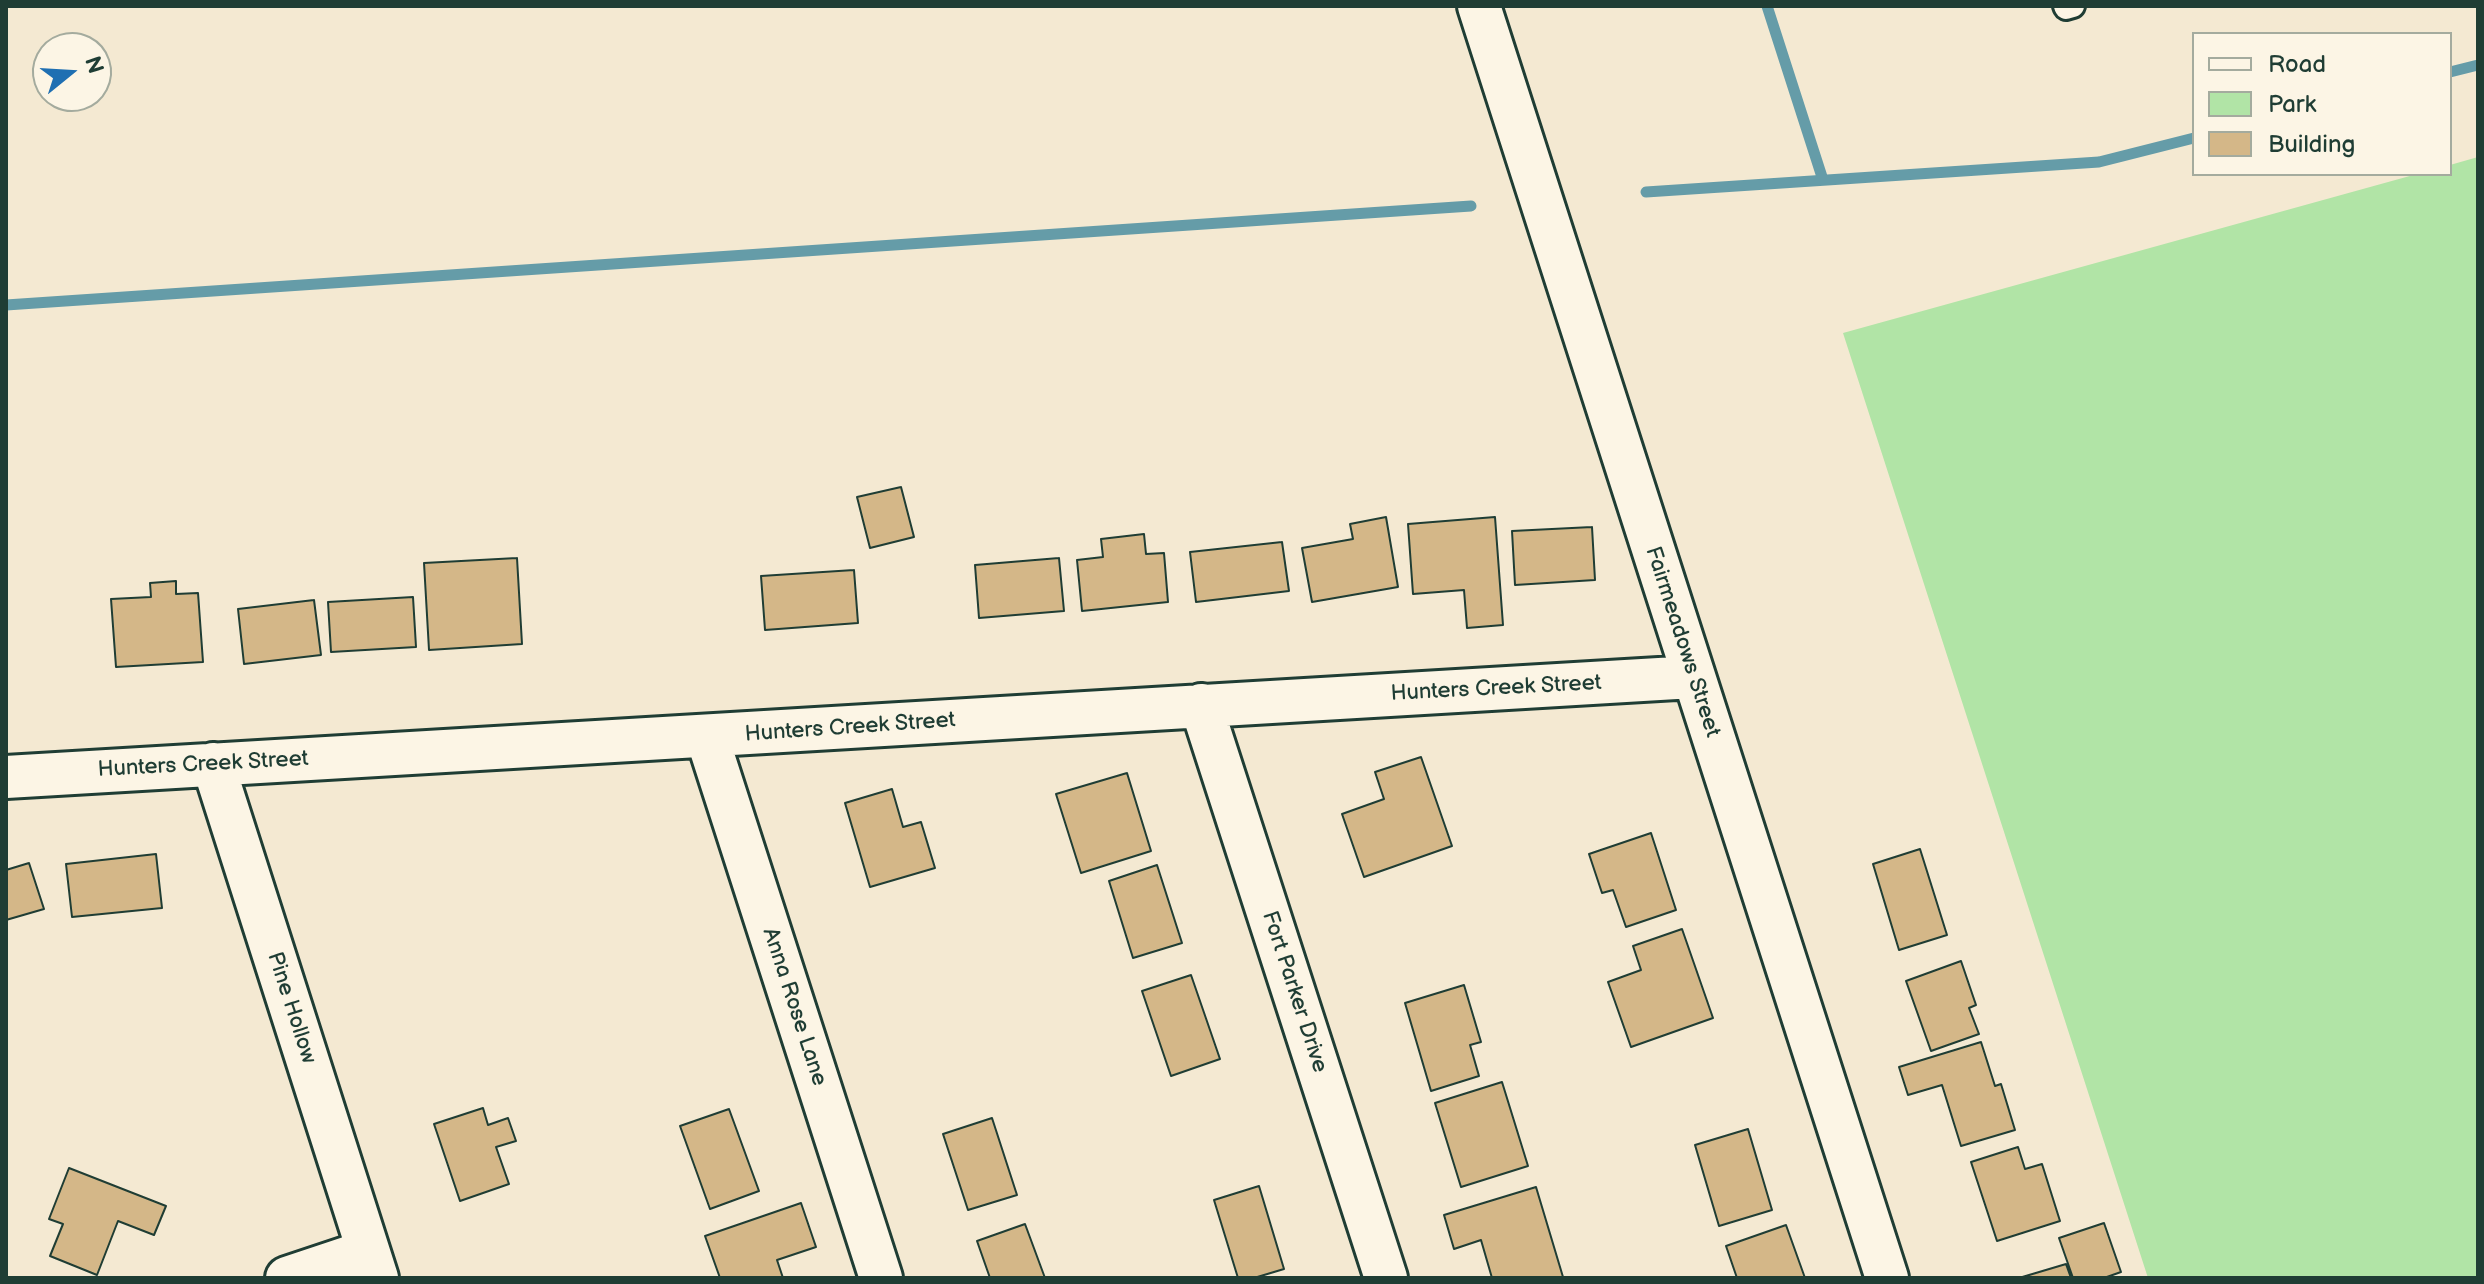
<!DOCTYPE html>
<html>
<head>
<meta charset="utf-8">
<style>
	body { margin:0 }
	#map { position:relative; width:2484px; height:1284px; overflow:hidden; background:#f4e9d2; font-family:"Balsamiq Sans",sans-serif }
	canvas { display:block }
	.frame { position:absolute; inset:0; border:8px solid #1f3d34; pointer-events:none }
	.legend { position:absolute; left:2192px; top:32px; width:260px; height:144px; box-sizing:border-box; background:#fcf5e5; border:2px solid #a4ab9e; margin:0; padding:10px 14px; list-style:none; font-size:24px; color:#1f3d34 }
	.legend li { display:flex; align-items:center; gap:16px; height:40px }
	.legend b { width:40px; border:2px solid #a4ab9e }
	.north { position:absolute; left:32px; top:32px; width:80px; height:80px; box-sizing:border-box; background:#fcf5e5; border:2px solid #a4ab9e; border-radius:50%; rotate:72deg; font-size:22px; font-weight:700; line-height:32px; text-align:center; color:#1f3d34 }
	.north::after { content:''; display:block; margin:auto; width:28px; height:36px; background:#1f6fb2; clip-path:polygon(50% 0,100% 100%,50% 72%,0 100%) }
</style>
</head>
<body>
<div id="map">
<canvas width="2484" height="1284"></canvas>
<div class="frame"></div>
<ul class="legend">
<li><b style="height:10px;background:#fcf5e5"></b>Road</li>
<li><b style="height:22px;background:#b1e4a6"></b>Park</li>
<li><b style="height:22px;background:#d4b788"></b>Building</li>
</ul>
<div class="north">N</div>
</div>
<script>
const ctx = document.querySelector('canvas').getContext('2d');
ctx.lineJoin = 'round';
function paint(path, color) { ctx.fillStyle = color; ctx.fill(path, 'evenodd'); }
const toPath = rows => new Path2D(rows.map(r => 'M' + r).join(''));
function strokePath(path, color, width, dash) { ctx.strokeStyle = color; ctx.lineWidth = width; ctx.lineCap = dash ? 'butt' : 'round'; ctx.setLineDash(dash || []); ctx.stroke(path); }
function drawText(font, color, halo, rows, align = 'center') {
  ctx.font = font + ' "Balsamiq Sans",sans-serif'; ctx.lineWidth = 6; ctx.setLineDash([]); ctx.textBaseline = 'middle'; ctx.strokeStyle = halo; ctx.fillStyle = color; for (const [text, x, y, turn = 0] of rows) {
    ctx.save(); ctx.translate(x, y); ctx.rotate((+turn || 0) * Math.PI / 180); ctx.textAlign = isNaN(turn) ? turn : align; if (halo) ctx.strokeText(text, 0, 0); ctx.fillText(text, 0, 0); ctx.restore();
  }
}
const green = toPath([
	[2478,157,2478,1278,2148,1278,1843,333,2417,174,2450,174,2450,165]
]);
const stream = toPath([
	[1767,6,1823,180],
	[2450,72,2478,65],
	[1646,192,2099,162,2194,138],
	[6,305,1471,206]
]);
const building = toPath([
	[901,487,914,537,870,548,857,497,901,487],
	[1386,517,1398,587,1312,602,1302,548,1353,539,1350,524,1386,517],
	[1495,517,1503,625,1467,628,1464,590,1413,594,1408,524,1495,517],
	[1592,527,1595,580,1515,585,1512,531,1592,527],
	[1144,534,1146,554,1164,553,1168,602,1082,611,1077,560,1103,557,1101,539,1144,534],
	[1282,542,1289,591,1196,602,1190,552,1282,542],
	[517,558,522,644,429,650,424,563,517,558],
	[1059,558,1064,611,979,618,975,565,1059,558],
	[854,570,858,623,765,630,761,576,854,570],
	[176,581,176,594,198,593,203,662,116,667,111,599,151,597,150,583,176,581],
	[413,597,416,647,331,652,328,602,413,597],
	[314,600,321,655,244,664,238,609,314,600],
	[1421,757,1452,846,1364,877,1342,814,1384,799,1375,772,1421,757],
	[1127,773,1151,851,1081,873,1056,794,1127,773],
	[892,789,903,827,921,822,935,868,870,887,845,803,892,789],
	[1651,833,1676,910,1626,927,1613,890,1602,893,1589,854,1651,833],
	[1920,849,1947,935,1899,950,1873,864,1920,849],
	[156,854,162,908,72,917,66,864,156,854],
	[29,863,44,909,6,920,6,870,29,863],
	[1157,865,1182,943,1133,958,1109,881,1157,865],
	[1682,929,1713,1018,1631,1047,1608,982,1641,970,1633,946,1682,929],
	[1961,961,1976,1005,1969,1008,1979,1034,1931,1051,1906,981,1961,961],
	[1191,975,1220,1059,1171,1076,1142,991,1191,975],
	[1464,985,1481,1042,1470,1045,1479,1076,1431,1091,1405,1003,1464,985],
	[1981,1042,1995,1086,2001,1084,2015,1130,1961,1146,1942,1085,1908,1095,1899,1067,1981,1042],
	[1502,1082,1528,1166,1461,1187,1435,1103,1502,1082],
	[483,1108,488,1125,508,1118,516,1141,496,1147,509,1184,460,1201,434,1124,483,1108],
	[729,1109,759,1191,710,1209,680,1126,729,1109],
	[992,1118,1017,1195,968,1210,943,1134,992,1118],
	[1748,1129,1772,1210,1719,1226,1695,1145,1748,1129],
	[2018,1147,2025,1169,2042,1164,2060,1221,1997,1241,1971,1162,2018,1147],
	[69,1168,166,1206,154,1235,118,1221,97,1275,50,1256,63,1224,49,1219,69,1168],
	[1259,1186,1284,1269,1254,1278,1238,1278,1214,1200,1259,1186],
	[1536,1187,1563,1277,1492,1278,1481,1240,1454,1249,1444,1215,1536,1187],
	[801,1203,816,1247,777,1260,783,1278,720,1278,705,1236,801,1203],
	[2104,1223,2121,1272,2104,1278,2073,1278,2059,1238,2104,1223],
	[1025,1224,1045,1278,990,1278,977,1241,1025,1224],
	[1786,1225,1805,1278,1737,1278,1726,1246,1786,1225],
	[2066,1264,2071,1278,2019,1278,2066,1264]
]);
const service = toPath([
	[2065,6,2066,8,2073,6]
]);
const minor = toPath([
	[1479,6,1887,1278],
	[1201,705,1386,1278],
	[707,737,881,1278],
	[213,764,377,1278],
	[6,777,1693,677],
	[287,1278,368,1251]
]);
const streetNames = [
	["Fairmeadows Street",1682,642,72],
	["Hunters Creek Street",1496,689,-3],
	["Hunters Creek Street",850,728,-4],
	["Hunters Creek Street",203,765,-3],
	["Fort Parker Drive",1294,992,72],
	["Anna Rose Lane",794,1007,72],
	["Pine Hollow",291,1008,72]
];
paint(green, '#b1e4a6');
strokePath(stream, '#659ca8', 11);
paint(building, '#d4b788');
strokePath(building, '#1f3d34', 2);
strokePath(service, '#1f3d34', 28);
strokePath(minor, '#1f3d34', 48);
strokePath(service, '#fcf5e5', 22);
strokePath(minor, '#fcf5e5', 42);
drawText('22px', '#1f3d34', '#fcf5e5', streetNames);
</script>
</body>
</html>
